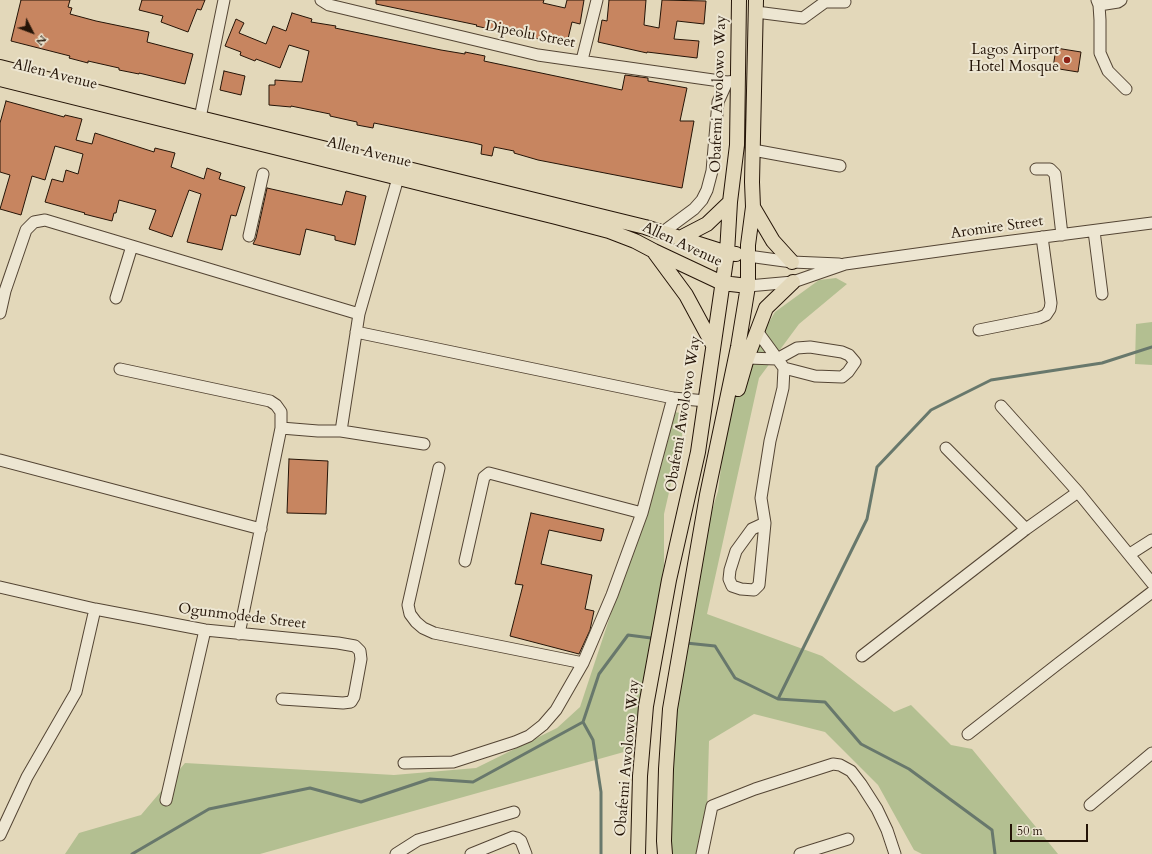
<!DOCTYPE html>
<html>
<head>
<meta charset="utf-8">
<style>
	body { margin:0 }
	#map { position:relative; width:1152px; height:854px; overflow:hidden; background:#e3d8ba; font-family:Cardo,serif }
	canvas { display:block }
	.north { position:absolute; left:12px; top:12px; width:40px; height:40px; -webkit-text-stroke:3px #ede6d2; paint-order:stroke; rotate:132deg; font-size:11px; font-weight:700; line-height:16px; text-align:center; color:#241407 }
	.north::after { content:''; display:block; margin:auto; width:14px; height:18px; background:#241407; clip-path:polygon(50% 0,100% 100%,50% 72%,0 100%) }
	.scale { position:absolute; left:1010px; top:824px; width:78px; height:18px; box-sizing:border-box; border:2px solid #241407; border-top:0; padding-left:5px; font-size:12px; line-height:14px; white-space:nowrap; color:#241407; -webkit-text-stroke:3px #ede6d2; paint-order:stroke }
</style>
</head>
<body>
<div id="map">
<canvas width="1152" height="854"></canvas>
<div class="north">N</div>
<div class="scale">50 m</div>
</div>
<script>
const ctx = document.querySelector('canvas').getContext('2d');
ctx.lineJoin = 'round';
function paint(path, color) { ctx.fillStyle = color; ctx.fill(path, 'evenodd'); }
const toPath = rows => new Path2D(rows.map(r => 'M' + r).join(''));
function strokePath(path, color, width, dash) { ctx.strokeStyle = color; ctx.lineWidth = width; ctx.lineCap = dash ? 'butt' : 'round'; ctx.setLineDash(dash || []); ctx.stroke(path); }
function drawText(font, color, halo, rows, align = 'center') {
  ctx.font = font + ' Cardo,serif'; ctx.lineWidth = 4; ctx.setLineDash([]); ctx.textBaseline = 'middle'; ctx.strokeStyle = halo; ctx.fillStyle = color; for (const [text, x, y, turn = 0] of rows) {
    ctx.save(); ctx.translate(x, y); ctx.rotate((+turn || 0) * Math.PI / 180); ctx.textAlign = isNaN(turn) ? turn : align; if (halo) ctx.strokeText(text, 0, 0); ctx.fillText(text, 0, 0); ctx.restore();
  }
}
const green = toPath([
	[836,278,847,284,799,324,759,378,707,614,822,656,894,712,911,705,951,745,972,749,1058,854,922,854,914,850,878,785,825,732,754,714,709,741,707,812,708,854,671,854,666,794,675,709,705,533,718,491,724,445,725,417,745,363,775,312,819,280],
	[1152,322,1152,365,1135,364,1136,324],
	[674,412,687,414,664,514,664,566,631,750,260,854,65,854,79,833,141,815,185,763,394,775,476,768,557,728,580,707,648,502]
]);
const stream = toPath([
	[686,643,715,646,735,678,778,699,825,702,861,744,909,769,992,830,995,854],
	[778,699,867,519,877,467,931,410,991,380,1102,363,1152,347],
	[583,722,593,740,601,792,601,854],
	[132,854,209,809,310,788,361,802,430,779,473,782,583,722,599,674,628,635,651,638]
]);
const building = toPath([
	[21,0,70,0,68,7,72,8,70,14,96,21,149,32,147,42,193,54,185,84,139,73,139,74,119,70,119,68,88,61,88,63,69,58,70,56,11,41,21,0],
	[142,0,205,0,201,10,197,9,188,32,161,22,163,16,139,10,142,0],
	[376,0,544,0,543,3,565,8,567,0,584,0,580,24,572,22,567,43,540,37,539,39,517,34,517,35,476,26,477,25,376,4,376,0],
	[609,0,646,0,644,25,659,28,662,0,706,1,704,24,677,21,674,39,699,41,697,58,647,52,647,53,598,42,602,20,607,21,609,0],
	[292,13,312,19,311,22,336,26,335,28,441,50,465,54,465,52,485,56,484,61,622,90,625,75,648,78,648,81,687,88,680,121,694,121,682,188,538,160,514,153,514,151,494,147,492,156,481,154,482,145,474,143,374,123,373,128,357,125,357,122,330,116,330,114,291,106,291,107,269,105,269,85,275,85,275,80,302,82,309,51,289,45,280,68,256,59,255,61,240,55,241,52,225,46,236,19,244,23,239,33,266,44,273,26,286,31,292,13],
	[1056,48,1081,52,1078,72,1053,68,1056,48],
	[224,71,245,76,241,95,220,90,224,71],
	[6,101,64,117,65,115,82,119,76,140,92,144,95,133,154,152,155,148,175,153,171,167,204,179,207,168,221,173,219,179,245,187,236,216,231,215,222,250,187,242,201,194,189,190,172,237,149,229,156,210,119,200,116,213,114,213,112,221,84,214,85,213,45,202,52,179,63,182,66,170,78,174,83,154,55,146,45,180,32,176,21,215,0,209,10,175,0,172,0,123,6,101],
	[267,188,342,205,346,191,366,196,355,245,335,240,335,236,306,229,300,255,253,244,256,238,267,188],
	[289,459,328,461,326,514,287,513,289,459],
	[531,513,604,529,601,541,549,530,541,564,592,575,585,609,594,611,590,630,579,654,510,636,523,585,515,584,531,513]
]);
const minor = toPath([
	[321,0,329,5,538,55,727,82,737,81],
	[1097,0,1099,5,1100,20,1100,53,1108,71,1126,89],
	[1099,5,1118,2,1121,0],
	[756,12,803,18,825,2,845,2],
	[582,60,597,0],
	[200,118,224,0],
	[753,150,840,166],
	[1036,169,1050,169,1055,174,1062,235],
	[1094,231,1102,294],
	[663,232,694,209,702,200,707,190,712,171,718,102,727,82],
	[249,236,263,174],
	[748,256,792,262,839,264],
	[748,286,793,282,845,264,989,244,1152,223],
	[116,298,132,246],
	[0,313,5,291,26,230,34,222,45,220,359,314],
	[979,330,1039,318,1046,315,1050,309,1051,303,1042,237],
	[757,331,784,368,783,388,770,441,761,498,765,523,759,585,754,590,741,589,732,586,729,579,730,570,736,551,752,529,765,523],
	[356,332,673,398,706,401],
	[747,358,777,359,797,348,810,347,842,352,849,355,855,362,848,372,842,377,815,376,784,368],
	[120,369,270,401,276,405,281,412,281,428],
	[1001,406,1078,492,1152,583],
	[341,431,359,314,398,178],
	[946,448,1026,529],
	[0,460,261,529],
	[439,468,408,605,410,614,416,622,423,628,434,633,583,663,612,595,642,513,673,398],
	[1130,554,1152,540],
	[465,561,484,477,489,473,642,513],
	[0,587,95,609,205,630,338,643,355,646,360,651,361,659,354,697,351,702,343,703,282,699],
	[239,634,281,428,318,431,341,431,424,444],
	[862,656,1026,529,1078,492],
	[968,734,1059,663,1152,592],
	[404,763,453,762,515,742,529,736,543,725,556,710,583,663],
	[166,800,205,630],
	[1090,805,1152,753],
	[0,835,27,777,76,692,95,609],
	[396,854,418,840,514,812],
	[471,854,513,837,517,838,521,841,526,854],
	[702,854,712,806,755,789,833,764,840,765,851,771,861,784,877,809,887,830,895,854],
	[800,854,848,839]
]);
const major = toPath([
	[0,67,200,118,645,227,727,253,736,254],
	[0,79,556,217,609,231,635,241,654,251,722,283,748,286],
	[753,207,773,241,792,262],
	[680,238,707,224,730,202],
	[655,253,686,295,713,345],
	[738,389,747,358,766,308,793,282],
	[638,854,640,776,646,706,669,580,698,452,727,253,730,202,737,145,739,0],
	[665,854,664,841,666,769,670,709,707,495,738,347,748,286,748,245,753,207,752,182,756,0]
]);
const markers = [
	[1067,60,4,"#8f2418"]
];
const streetNames = [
	["Dipeolu Street",530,35,11],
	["Allen Avenue",55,75,14],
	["Obafemi Awolowo Way",719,94,-88],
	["Allen Avenue",369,153,14],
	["Aromire Street",997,228,-8],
	["Allen Avenue",682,245,25],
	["Obafemi Awolowo Way",684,414,-81],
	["Ogunmodede Street",242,617,7],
	["Obafemi Awolowo Way",628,758,-85]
];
const poiNames = [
	["Lagos Airport",1059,51],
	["Hotel Mosque",1059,68]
];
paint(green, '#b3bf91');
strokePath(stream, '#68786c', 3);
paint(building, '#c78560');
strokePath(building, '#241407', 1);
strokePath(minor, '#544534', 13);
strokePath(major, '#241407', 16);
strokePath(minor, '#ede6d2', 11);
strokePath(major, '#e3d8ba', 14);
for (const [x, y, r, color] of markers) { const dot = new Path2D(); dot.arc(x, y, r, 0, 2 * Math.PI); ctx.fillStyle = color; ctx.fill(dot); strokePath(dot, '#ede6d2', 1.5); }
drawText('15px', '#241407', '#ede6d2', streetNames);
drawText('15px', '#241407', '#ede6d2', poiNames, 'right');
</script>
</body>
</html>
